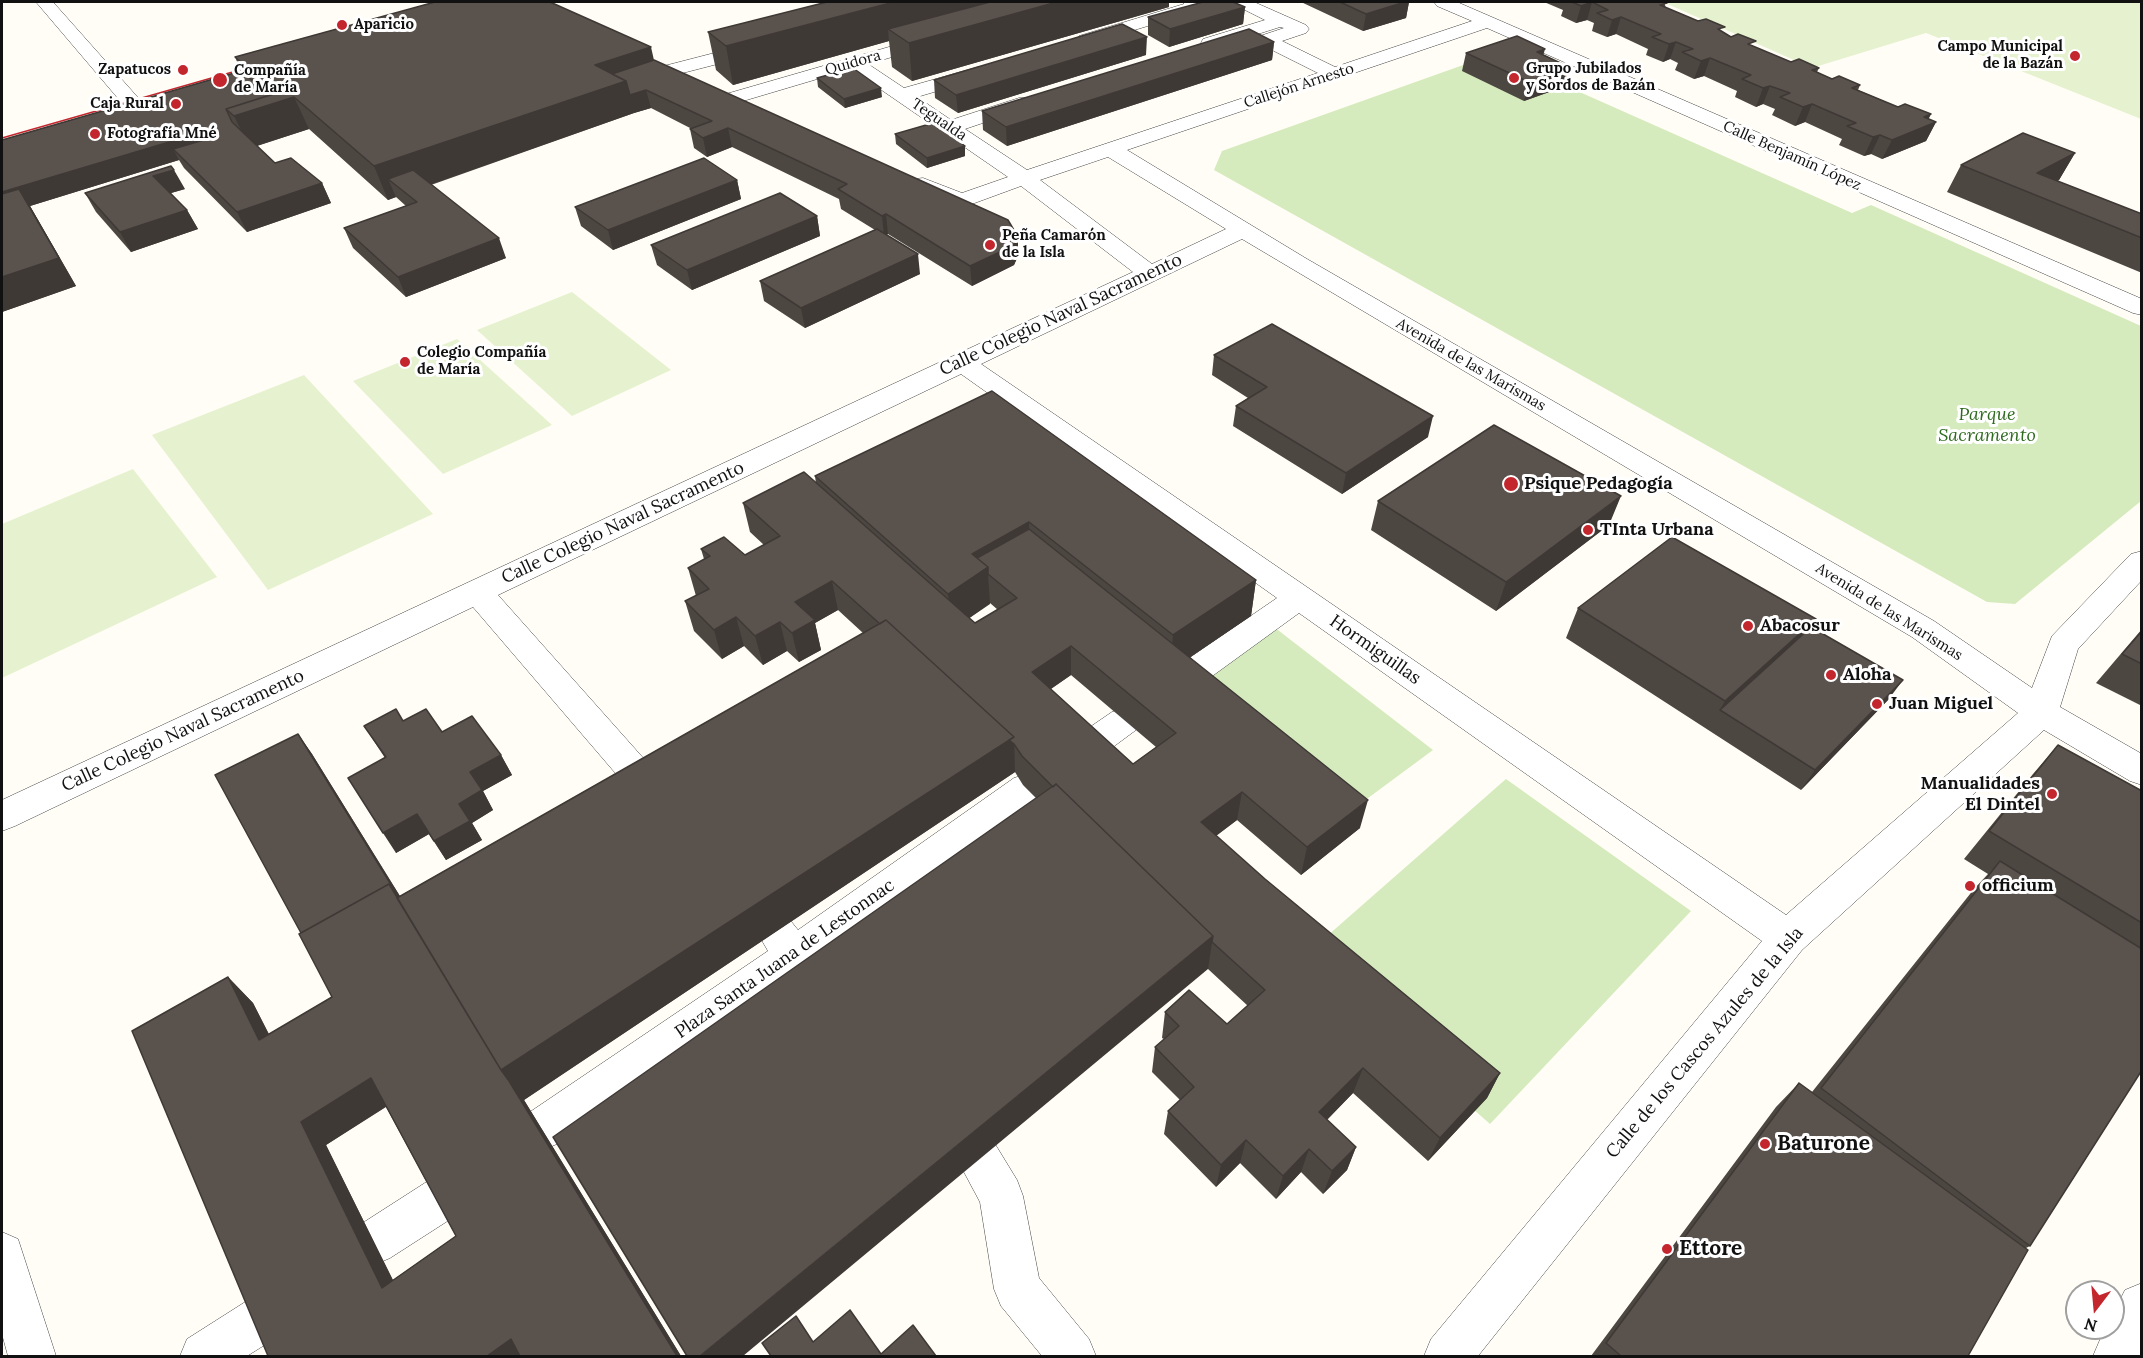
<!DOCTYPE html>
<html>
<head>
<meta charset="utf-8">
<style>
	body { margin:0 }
	#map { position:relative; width:2143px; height:1358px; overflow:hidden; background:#fffdf5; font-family:Lora,serif }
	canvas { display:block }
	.frame { position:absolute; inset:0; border:3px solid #111; pointer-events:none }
	.north { position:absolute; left:2065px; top:1280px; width:60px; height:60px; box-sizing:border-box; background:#fff; border:2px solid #a0a0a0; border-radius:50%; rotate:196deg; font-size:16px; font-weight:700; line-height:24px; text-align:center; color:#111 }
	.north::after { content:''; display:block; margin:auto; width:21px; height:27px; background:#c4262e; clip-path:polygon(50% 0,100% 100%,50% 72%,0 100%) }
</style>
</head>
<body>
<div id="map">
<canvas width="2143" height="1358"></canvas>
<div class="frame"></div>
<div class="north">N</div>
</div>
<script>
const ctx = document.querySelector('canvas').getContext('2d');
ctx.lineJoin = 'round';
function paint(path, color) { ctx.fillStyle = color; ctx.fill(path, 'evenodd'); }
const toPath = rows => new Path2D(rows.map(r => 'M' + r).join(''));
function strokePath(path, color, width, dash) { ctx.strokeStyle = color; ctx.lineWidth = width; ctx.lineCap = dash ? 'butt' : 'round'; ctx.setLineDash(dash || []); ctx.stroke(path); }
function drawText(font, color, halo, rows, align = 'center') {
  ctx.font = font + ' Lora,serif'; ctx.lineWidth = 6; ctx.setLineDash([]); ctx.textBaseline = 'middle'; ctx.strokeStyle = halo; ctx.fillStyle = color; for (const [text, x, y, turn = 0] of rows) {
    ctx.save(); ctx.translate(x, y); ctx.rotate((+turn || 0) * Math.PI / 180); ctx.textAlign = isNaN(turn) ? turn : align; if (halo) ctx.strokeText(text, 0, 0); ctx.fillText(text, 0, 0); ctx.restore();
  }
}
const green = toPath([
	[1494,54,1852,213,1871,205,2141,326,2141,501,2015,604,1987,602,1214,170,1222,151],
	[1274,627,1433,750,1318,835,1161,698],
	[1506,779,1691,911,1490,1124,1302,958]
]);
const pitch = toPath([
	[1663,2,2141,2,2141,119,1926,33,1812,68],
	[572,292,671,370,572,416,477,330],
	[457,339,552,425,443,474,353,381],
	[304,375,433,514,268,590,152,435],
	[133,469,217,577,2,678,2,524]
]);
const minor = toPath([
	[36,2,53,2,141,101,144,105,141,109,127,109,36,2],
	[1183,2,1254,2,1306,25,1309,29,1306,33,1282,41,1335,67,1472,21,1437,6,1434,2,1457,2,2142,299,2142,315,2133,313,1487,28,1127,150,1307,259,1934,621,2032,688,2052,636,2131,554,2142,551,2142,580,2078,649,2060,707,2142,754,2142,785,2130,781,2044,730,1802,950,1478,1356,1424,1356,1431,1339,1762,941,1299,613,1193,690,1181,693,1169,690,1164,681,1169,672,1277,598,961,374,498,595,653,769,671,783,676,793,671,803,658,807,645,803,629,789,473,607,15,826,2,831,2,800,1133,272,1021,186,961,208,915,189,912,184,915,179,923,178,962,193,1008,177,851,69,733,104,726,102,723,98,726,94,934,34,940,35,943,39,940,43,868,64,904,88,978,67,985,69,988,73,985,77,917,97,951,120,1019,98,1033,98,1036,102,1033,106,965,129,1027,170,1318,73,1260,44,1257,40,1260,36,1284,28,1280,27,1217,47,1203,47,1201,43,1203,39,1265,20,1239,7,1197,11,1085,45,1079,44,1076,40,1079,36,1184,4,1183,2],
	[1108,157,1226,229,1152,264,1040,180,1108,157],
	[1242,239,1912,637,2018,713,1786,915,981,364,1242,239],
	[757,42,764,44,766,48,764,52,671,76,664,74,661,70,664,66,757,42],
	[1124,708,1136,712,1141,721,1136,730,1098,758,1086,761,1074,758,1069,748,1074,738,1112,712,1124,708],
	[1027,774,1040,778,1045,788,1040,798,821,958,827,971,821,984,807,989,793,984,790,980,557,1144,542,1150,527,1144,520,1129,527,1114,768,951,757,932,762,920,776,915,790,920,798,930,1014,778,1027,774],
	[979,1137,995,1144,1017,1180,1023,1196,1039,1278,1089,1339,1096,1356,1042,1356,1001,1306,994,1289,980,1202,957,1159,963,1144,979,1137],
	[444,1175,460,1181,466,1197,460,1213,390,1258,374,1265,358,1258,351,1242,358,1226,428,1181,444,1175],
	[2,1232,18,1239,56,1356,8,1356,2,1334,2,1232],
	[2142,1283,2142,1356,2093,1356,2105,1328,2113,1328,2113,1314,2125,1290,2142,1283],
	[270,1290,287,1297,294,1314,287,1331,247,1356,180,1356,187,1339,253,1297,270,1290]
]);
const tram = toPath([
	[2,138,257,65]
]);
const wall = toPath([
	[1301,2,1409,2,1406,18,1363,31],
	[1544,2,1664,2,1666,8,1723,32,1731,37,1791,62,1819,68,1817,72,1832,79,1860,85,1858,90,1898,107,1931,114,1928,119,1936,122,1926,141,1882,159,1871,154,1864,156,1839,145,1842,139,1805,122,1795,126,1772,115,1775,109,1763,104,1756,107,1735,97,1737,91,1704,76,1694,79,1675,70,1678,63,1670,59,1663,62,1646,55,1648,49,1616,34,1607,37,1592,31,1594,23,1587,20,1576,23,1561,16,1563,10],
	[1169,7,912,81,892,67,889,41,733,85,716,70,708,32],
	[1245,7,1243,24,1169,47,1148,35,1148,17],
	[1274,42,1272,60,1007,146,983,130,982,111],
	[1466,53,1544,55,1571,68,1566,86,1524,101,1462,71],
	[1146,55,958,113,935,98,934,80],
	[235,57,654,60,1018,256,1014,265,972,286,888,234,886,235,920,274,805,328,764,301,760,281,875,230,841,209,839,199,732,147,707,157,694,148,690,129,692,129,651,108,634,113,431,185,506,258,406,297,353,248,344,228,406,206,396,197,388,200,309,129,257,146,275,163,322,183,331,203,247,232,184,168,179,160,30,206,76,286,2,312,2,140,241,71],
	[817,78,882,97,845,108,818,87],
	[895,134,965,156,927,168,896,144],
	[2075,153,2059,180,2057,181,2142,214,2142,273,1947,192,1961,165],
	[737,180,741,199,613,250,581,226,575,207],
	[185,189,171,193,187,210,198,229,131,252,96,212,85,193],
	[817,216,820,236,692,290,657,265,651,245],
	[1214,355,1428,437,1342,494,1233,426,1236,406,1248,398,1212,375],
	[992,391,1256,580,1251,616,1190,657,1360,828,1301,875,1237,820,1216,836,1265,879,1500,1073,1487,1098,1428,1161,1353,1093,1327,1120,1356,1147,1347,1170,1323,1194,1301,1172,1276,1199,1240,1163,1216,1187,1164,1134,1168,1111,1180,1100,1152,1072,1155,1047,1164,1039,1162,1038,1165,1012,1227,1024,1248,1006,1208,969,1036,798,1023,785,1015,772,524,1100,681,1356,268,1356,228,977,253,1003,269,1034,332,997,301,933,298,734,312,754,400,896,863,633,838,610,815,623,821,650,799,662,787,651,763,665,744,646,722,659,694,631,685,601,696,596,688,568,704,559,701,549,745,555,764,545,750,532,743,503,816,484,815,476],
	[990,603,998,610,975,623,969,618],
	[1071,675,1156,747,1133,764,1051,689],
	[386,1107,456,1236,393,1280,326,1145],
	[1378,501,1609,525,1496,611,1371,530],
	[1578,608,1816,619,1811,627,1888,700,1801,790,1566,638],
	[2142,629,2142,706,2096,683],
	[403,721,442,732,501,755,512,775,483,791,493,810,472,823,482,840,446,860,429,834,396,853,385,758,364,726],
	[2058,745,2142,791,2142,1070,2030,1246,2026,1248,1968,1356,1591,1356,1776,1107,1799,1083,1812,1092,1974,889,1988,874,1964,859,2033,774]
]);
const shadedWall = toPath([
	[894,2,1006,2,888,29,889,41,733,85,726,46],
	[1057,2,1169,2,1169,7,912,81,909,43],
	[1405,2,1409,2,1406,18,1363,31,1366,14],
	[1592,2,1587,20,1576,23,1581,6],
	[1245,7,1243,24,1169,47,1170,29],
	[1621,17,1616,34,1607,37,1612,20],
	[1147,37,1146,55,958,113,956,95],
	[1274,42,1272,60,1007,146,1006,127],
	[1676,42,1670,59,1663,62,1669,44],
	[651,47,658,78,646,90,651,108,634,113,406,193,388,179,396,197,388,200,374,166,595,65],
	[1545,49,1540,67,1537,52],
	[1710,58,1704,76,1694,79,1701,61],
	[1571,68,1566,86,1524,101,1529,82],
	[1770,86,1763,104,1756,107,1763,88],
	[881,88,882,97,845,108,844,99],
	[294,97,309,129,250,148,234,116],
	[1812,104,1805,122,1795,126,1803,107],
	[1931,114,1925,126,1936,122,1926,141,1882,159,1892,140,1924,117],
	[728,128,732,147,707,157,703,138],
	[206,131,215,150,173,149,179,160,30,206,76,286,2,312,2,192],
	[1880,135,1871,154,1864,156,1873,137],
	[965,146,965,156,927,168,927,158],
	[2075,153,2059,180,2033,194,2037,173],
	[174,170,185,189,164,195,153,176],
	[737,180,741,199,613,250,608,230],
	[322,183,331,203,247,232,237,212],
	[187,210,198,229,131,252,120,232],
	[886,214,888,234,884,236,882,216],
	[817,216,820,236,692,290,687,270],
	[1018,237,1018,256,1014,265,972,286,970,266],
	[499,238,506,258,406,297,398,277],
	[918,254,920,274,805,328,801,308],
	[1433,416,1428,437,1342,494,1346,473],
	[1621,496,1609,525,1496,611,1506,582],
	[1029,522,1030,558,988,574,990,604,952,630,948,594,972,554],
	[1256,580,1251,616,1170,671,1173,635],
	[832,581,838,610,815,623,821,650,799,662,792,633,795,602],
	[736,617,744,646,722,659,714,630],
	[1816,619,1798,648,1720,710,1725,701],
	[780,622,787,651,763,665,755,636],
	[1071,646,1071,675,1033,701,1032,672],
	[1903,680,1888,700,1801,790,1815,770],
	[298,734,312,754,409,911,1014,737,1015,772,524,1100,681,1356,677,1356,322,961],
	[501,755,512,775,483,791,493,810,472,823,482,840,446,860,434,841,459,804,470,772],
	[1242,792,1237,820,1197,850,1201,822],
	[1368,800,1360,828,1301,875,1307,847],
	[417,814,429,834,396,853,383,833],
	[1213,936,1208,969,743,1356,700,1356],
	[228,977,253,1003,284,1065,259,1040],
	[1363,1068,1353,1093,1311,1136,1319,1112],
	[1500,1073,1487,1098,1428,1161,1440,1138],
	[371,1078,393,1102,326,1145,406,1307,382,1288,301,1122],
	[1246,1140,1240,1163,1216,1187,1221,1165],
	[1356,1147,1347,1170,1323,1194,1332,1171],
	[1309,1149,1301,1172,1276,1199,1283,1176],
	[511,1339,531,1356,487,1356]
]);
const building = toPath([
	[435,2,550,2,651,47,595,65,626,81,374,166,294,97,234,116,226,109,277,93,235,57,435,2],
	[827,2,894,2,726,46,708,32,827,2],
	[990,2,1057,2,909,43,888,29,990,2],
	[1203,2,1233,2,1245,7,1170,29,1148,17,1203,2],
	[1340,2,1405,2,1366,14,1340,2],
	[1572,2,1664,2,1667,3,1660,5,1698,21,1706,19,1725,27,1718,29,1731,37,1738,34,1756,41,1748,44,1791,62,1799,59,1819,68,1812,70,1832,79,1839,76,1860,85,1852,88,1898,107,1905,104,1931,114,1924,117,1936,122,1892,140,1880,135,1873,137,1847,126,1856,123,1812,104,1803,107,1780,97,1790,93,1770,86,1763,88,1742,79,1751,75,1710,58,1701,61,1682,52,1693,49,1676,42,1669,44,1652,37,1661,34,1621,17,1612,20,1597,13,1608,10,1592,2,1581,6,1572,2],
	[1122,24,1147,37,956,95,934,80,1122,24],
	[1249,29,1274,42,1006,127,982,111,1249,29],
	[1517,36,1545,49,1537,52,1571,68,1529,82,1466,53,1517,36],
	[654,60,1008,220,1018,237,1013,246,970,266,886,214,882,216,838,189,847,184,728,128,703,138,690,129,712,121,646,90,630,95,626,81,612,74,654,60],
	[853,68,881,88,844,99,817,78,853,68],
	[241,71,270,95,226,109,232,122,275,163,291,158,322,183,237,212,173,149,214,137,206,131,2,192,2,140,241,71],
	[933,123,965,146,927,158,895,134,933,123],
	[2023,133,2075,153,2037,173,2142,214,2142,238,1961,165,2023,133],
	[704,158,737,180,608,230,575,207,704,158],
	[171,166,174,170,153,176,187,210,120,232,85,193,171,166],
	[413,170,499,238,398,277,344,228,417,202,388,179,413,170],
	[19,189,59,258,2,277,2,194,19,189],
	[780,193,817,216,687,270,651,245,780,193],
	[877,229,918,254,801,308,760,281,877,229],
	[1272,324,1433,416,1346,473,1236,406,1267,387,1214,355,1272,324],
	[992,391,1256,580,1173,635,1029,522,972,554,988,567,948,594,815,476,992,391],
	[1494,425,1621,496,1506,582,1378,501,1494,425],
	[804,472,975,623,1017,598,988,574,988,567,977,558,1029,529,1368,800,1307,847,1242,792,1201,822,1265,879,1500,1073,1440,1138,1363,1068,1319,1112,1356,1147,1332,1171,1309,1149,1283,1176,1246,1140,1221,1165,1168,1111,1194,1087,1155,1047,1179,1026,1165,1012,1189,990,1227,1024,1265,990,1212,942,1213,936,1056,784,1053,787,1022,756,1014,744,1009,740,1014,737,886,620,880,624,832,581,795,602,815,620,792,633,780,622,755,636,736,617,714,630,685,601,709,589,688,568,710,556,701,549,724,537,745,555,780,536,743,503,804,472],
	[1071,646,1176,733,1133,764,1032,672,1071,646],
	[1672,537,1816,619,1725,701,1578,608,1672,537],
	[886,620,1014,737,501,1070,397,898,886,620],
	[1811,627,1903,680,1815,770,1720,710,1811,627],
	[2142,631,2142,664,2122,654,2142,631],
	[396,709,403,721,426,709,442,732,472,716,501,755,470,772,482,790,459,804,470,821,434,841,417,814,383,833,348,778,386,757,364,726,396,709],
	[298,734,395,891,389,884,301,933,215,775,298,734],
	[2058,745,2142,791,2142,923,1989,831,2058,745],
	[1056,784,1213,936,700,1356,687,1356,553,1137,1056,784],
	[2000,861,2142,949,2142,1070,2030,1246,1821,1088,2000,861],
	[389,884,501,1070,509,1081,677,1356,520,1356,511,1339,487,1356,268,1356,132,1031,228,977,259,1040,332,997,299,934,389,884],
	[371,1078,456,1236,382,1288,301,1122,371,1078],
	[1799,1083,2028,1250,1968,1356,1621,1356,1606,1343,1799,1083],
	[850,1310,881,1354,913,1325,936,1356,771,1356,762,1343,796,1316,813,1342,850,1310]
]);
const markers = [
	[342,25,6,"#c4262e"],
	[2075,56,6,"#c4262e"],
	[183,70,6,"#c4262e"],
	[1514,78,6,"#c4262e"],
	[220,80,8,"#c4262e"],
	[176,104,6,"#c4262e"],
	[95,134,6,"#c4262e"],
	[990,245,6,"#c4262e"],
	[405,362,6,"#c4262e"],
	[1511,484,8,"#c4262e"],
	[1588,530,6,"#c4262e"],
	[1748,626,6,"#c4262e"],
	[1831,675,6,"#c4262e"],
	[1877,704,6,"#c4262e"],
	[2052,794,6,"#c4262e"],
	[1970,886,6,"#c4262e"],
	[1765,1144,6,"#c4262e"],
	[1667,1249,6,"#c4262e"]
];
const farPoinames = [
	["Aparicio",354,25],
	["Campo Municipal",2063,47,"right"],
	["de la Bazán",2063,64,"right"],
	["Grupo Jubilados",1526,69],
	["y Sordos de Bazán",1526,86],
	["Zapatucos",171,70,"right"],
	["Compañía",234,71],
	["de María",234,88],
	["Caja Rural",164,104,"right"],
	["Fotografía Mné",107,134],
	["Peña Camarón",1002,236],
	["de la Isla",1002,253],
	["Colegio Compañía",417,353],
	["de María",417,370]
];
const farStreetnames = [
	["Quidora",853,63,-16],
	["Callejón Arnesto",1299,86,-18],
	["Tegualda",939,120,34],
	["Calle Benjamín López",1792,156,24],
	["Avenida de las Marismas",1471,365,30],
	["Avenida de las Marismas",1889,612,32]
];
const streetNames = [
	["Calle Colegio Naval Sacramento",1061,315,-25],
	["Calle Colegio Naval Sacramento",623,523,-25],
	["Hormiguillas",1375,650,35],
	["Calle Colegio Naval Sacramento",183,731,-25],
	["Plaza Santa Juana de Lestonnac",785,959,-35],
	["Calle de los Cascos Azules de la Isla",1705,1043,-50]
];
const parkNames = [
	["Parque",1987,415],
	["Sacramento",1987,436]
];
const poiNames = [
	["Psique Pedagogía",1524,484],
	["TInta Urbana",1600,530],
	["Abacosur",1760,626],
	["Aloha",1843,675],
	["Juan Miguel",1889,704],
	["Manualidades",2040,784,"right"],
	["El Dintel",2040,805,"right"],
	["officium",1982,886]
];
const nearPoinames = [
	["Baturone",1777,1144],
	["Ettore",1679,1249]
];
paint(green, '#d5ebbd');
paint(pitch, '#e6f2cf');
strokePath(minor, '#444', 1);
paint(minor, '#fff');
strokePath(tram, '#c4262e', 1.5);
paint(wall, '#4d4742');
paint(shadedWall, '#3f3936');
paint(building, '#5a524d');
strokePath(building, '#3f3936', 1.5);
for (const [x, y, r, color] of markers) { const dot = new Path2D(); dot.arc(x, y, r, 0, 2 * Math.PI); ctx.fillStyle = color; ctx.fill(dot); strokePath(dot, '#fff', 2); }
drawText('bold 15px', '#111', '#fff', farPoinames, 'left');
drawText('15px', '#111', '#fff', farStreetnames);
drawText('18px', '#111', '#fff', streetNames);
drawText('italic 18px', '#2f6b1f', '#fff', parkNames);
drawText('bold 18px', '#111', '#fff', poiNames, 'left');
drawText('bold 21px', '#111', '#fff', nearPoinames, 'left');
</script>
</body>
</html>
